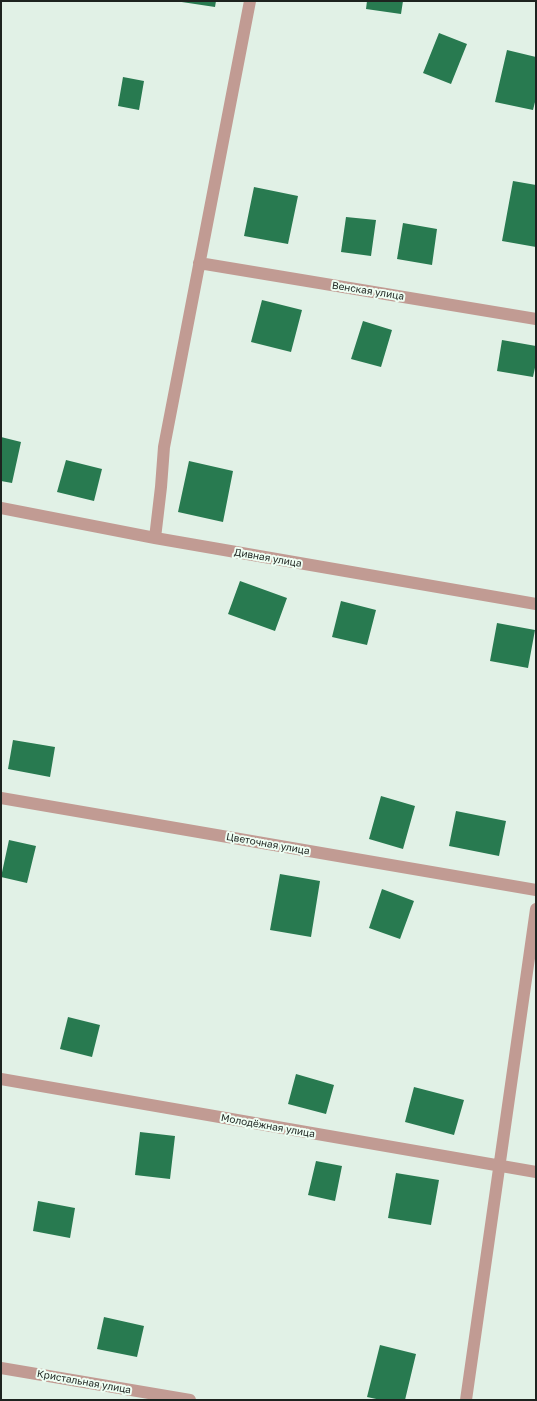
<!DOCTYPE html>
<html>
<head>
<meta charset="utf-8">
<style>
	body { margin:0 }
	#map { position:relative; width:537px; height:1401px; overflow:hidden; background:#e1f1e6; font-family:"Golos Text",sans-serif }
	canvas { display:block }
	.frame { position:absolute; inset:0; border:2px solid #1d231f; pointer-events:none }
</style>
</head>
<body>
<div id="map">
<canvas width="537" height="1401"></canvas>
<div class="frame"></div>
</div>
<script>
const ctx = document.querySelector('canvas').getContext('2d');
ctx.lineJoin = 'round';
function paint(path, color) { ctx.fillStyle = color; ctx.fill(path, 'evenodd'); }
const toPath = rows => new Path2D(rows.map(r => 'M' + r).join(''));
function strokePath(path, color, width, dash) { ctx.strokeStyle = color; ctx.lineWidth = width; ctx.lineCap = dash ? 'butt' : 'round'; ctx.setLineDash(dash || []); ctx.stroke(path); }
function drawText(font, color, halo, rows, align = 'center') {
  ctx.font = font + ' "Golos Text",sans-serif'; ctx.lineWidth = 4; ctx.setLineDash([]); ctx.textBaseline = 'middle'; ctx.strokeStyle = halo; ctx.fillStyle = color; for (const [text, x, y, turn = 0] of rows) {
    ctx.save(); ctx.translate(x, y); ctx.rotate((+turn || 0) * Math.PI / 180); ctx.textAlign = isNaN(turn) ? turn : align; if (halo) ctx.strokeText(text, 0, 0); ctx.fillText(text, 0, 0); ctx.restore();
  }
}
const building = toPath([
	[175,1,216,1,215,7],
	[367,1,403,1,401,14,366,9],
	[439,33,467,44,451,84,423,73],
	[507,50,536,57,536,98,533,110,495,102],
	[123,77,144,81,139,110,118,106],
	[513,181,536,185,536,247,502,241],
	[254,187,298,196,288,244,244,236],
	[346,217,376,220,371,256,341,252],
	[403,223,437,229,432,265,397,259],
	[262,300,302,310,291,352,251,342],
	[363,321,392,330,381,367,351,359],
	[502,340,536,346,536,363,533,377,497,371],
	[1,437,21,442,12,483,1,481],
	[66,460,102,469,94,501,57,492],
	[189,461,233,471,223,522,178,512],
	[240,581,287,598,275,631,228,614],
	[341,601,376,610,367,645,332,637],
	[497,623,535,630,528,668,490,661],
	[13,740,55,747,50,777,8,769],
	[381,796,415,806,403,849,369,839],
	[456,811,506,821,499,856,449,846],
	[9,840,36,846,27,883,1,877],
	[280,874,320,881,311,937,270,930],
	[382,889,414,901,400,939,369,928],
	[68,1017,100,1025,92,1057,60,1049],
	[296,1074,334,1085,326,1114,288,1104],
	[414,1087,464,1100,454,1135,405,1122],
	[140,1132,175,1136,170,1179,135,1175],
	[316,1161,342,1166,335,1201,308,1195],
	[396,1173,439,1180,431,1225,388,1218],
	[38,1201,75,1208,70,1238,33,1231],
	[104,1317,144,1326,137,1357,97,1349],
	[380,1345,416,1354,405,1400,381,1400,367,1397]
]);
const minor = toPath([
	[199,263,536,319],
	[1,508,155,538,536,604],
	[155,538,161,487,164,447,250,1],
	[1,798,536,890],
	[1,1079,536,1172],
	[1,1368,190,1400],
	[466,1400,536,909]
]);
const streetNames = [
	["Венская улица",368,291,9],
	["Дивная улица",268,558,10],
	["Цветочная улица",268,844,10],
	["Молодёжная улица",268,1126,10],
	["Кристальная улица",84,1382,10]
];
paint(building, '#287a50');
strokePath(minor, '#c19b93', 12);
drawText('10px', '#1d231f', '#eefef3', streetNames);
</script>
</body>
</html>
